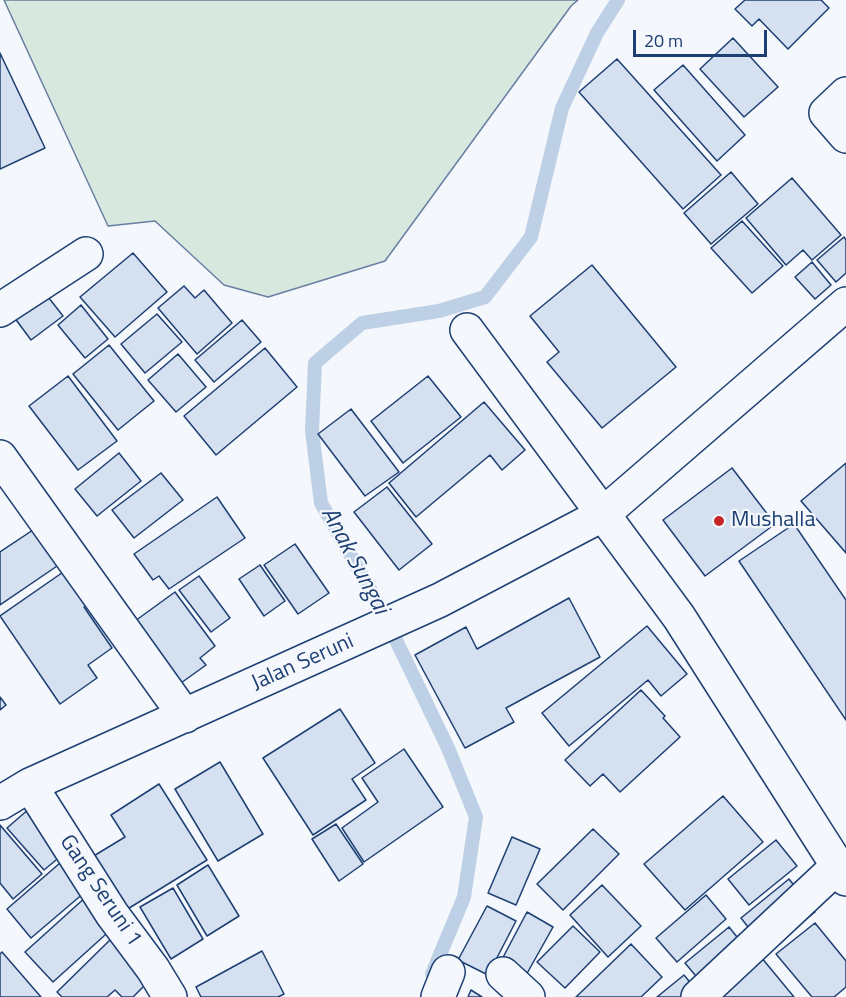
<!DOCTYPE html>
<html>
<head>
<meta charset="utf-8">
<style>
	body { margin:0 }
	#map { position:relative; width:846px; height:997px; overflow:hidden; background:#f4f7fb; font-family:"Titillium Web",sans-serif }
	canvas { display:block }
	.scale { position:absolute; left:633px; top:30px; width:134px; height:27px; box-sizing:border-box; border:3px solid #1d3f73; border-top:0; padding-left:8px; font-size:18px; line-height:21px; white-space:nowrap; color:#1d3f73; -webkit-text-stroke:4px #f4f7fb; paint-order:stroke }
</style>
</head>
<body>
<div id="map">
<canvas width="846" height="997"></canvas>
<div class="scale">20 m</div>
</div>
<script>
const ctx = document.querySelector('canvas').getContext('2d');
ctx.lineJoin = 'round';
function paint(path, color) { ctx.fillStyle = color; ctx.fill(path, 'evenodd'); }
const toPath = rows => new Path2D(rows.map(r => 'M' + r).join(''));
function strokePath(path, color, width, dash) { ctx.strokeStyle = color; ctx.lineWidth = width; ctx.lineCap = dash ? 'butt' : 'round'; ctx.setLineDash(dash || []); ctx.stroke(path); }
function drawText(font, color, halo, rows, align = 'center') {
  ctx.font = font + ' "Titillium Web",sans-serif'; ctx.lineWidth = 4.5; ctx.setLineDash([]); ctx.textBaseline = 'middle'; ctx.strokeStyle = halo; ctx.fillStyle = color; for (const [text, x, y, turn = 0] of rows) {
    ctx.save(); ctx.translate(x, y); ctx.rotate((+turn || 0) * Math.PI / 180); ctx.textAlign = isNaN(turn) ? turn : align; if (halo) ctx.strokeText(text, 0, 0); ctx.fillText(text, 0, 0); ctx.restore();
  }
}
const green = toPath([
	[4,0,578,0,571,6,385,261,268,297,224,285,155,221,108,226,4,0]
]);
const stream = toPath([
	[432,974,464,897,476,817,448,748,380,607,321,503,312,431,315,363,362,323,439,311,485,297,531,237,562,108,597,33,618,0]
]);
const building = toPath([
	[745,0,821,0,829,8,788,49,759,19,752,26,735,9,745,0],
	[733,38,778,87,744,117,700,69,733,38],
	[0,53,45,148,0,169,0,53],
	[617,59,721,175,683,209,579,92,617,59],
	[683,65,745,135,717,161,654,90,683,65],
	[731,172,758,204,711,244,684,213,731,172],
	[792,178,841,235,812,260,803,250,786,265,746,218,792,178],
	[742,221,783,266,752,293,711,248,742,221],
	[844,237,846,240,846,273,836,282,817,260,844,237],
	[133,253,167,292,115,337,80,297,133,253],
	[812,262,831,285,815,299,795,277,812,262],
	[592,265,676,367,602,428,547,362,559,352,530,316,592,265],
	[184,286,195,298,204,290,232,323,197,354,158,308,184,286],
	[45,293,63,316,31,340,14,317,45,293],
	[81,305,108,339,85,358,58,325,81,305],
	[157,314,182,342,145,373,121,344,157,314],
	[242,320,261,342,214,382,195,360,242,320],
	[109,345,154,401,118,430,73,374,109,345],
	[265,348,297,387,216,455,184,416,265,348],
	[178,354,206,387,176,412,148,380,178,354],
	[68,376,117,441,78,470,29,406,68,376],
	[428,376,461,417,403,463,371,421,428,376],
	[484,402,525,450,502,470,490,455,416,517,389,483,484,402],
	[351,409,399,472,365,496,318,434,351,409],
	[119,453,141,481,97,516,75,489,119,453],
	[846,463,846,553,801,501,846,463],
	[732,468,775,524,705,576,663,520,732,468],
	[161,473,183,500,134,538,112,510,161,473],
	[387,487,432,544,399,570,354,512,387,487],
	[217,497,245,538,169,589,159,576,153,580,134,554,217,497],
	[794,524,846,600,846,720,739,561,794,524],
	[39,526,63,562,0,605,0,552,39,526],
	[295,544,329,593,298,614,264,565,295,544],
	[260,565,285,601,264,616,239,579,260,565],
	[69,568,92,601,84,607,112,648,88,665,97,678,60,704,0,616,69,568],
	[199,576,230,618,211,632,179,590,199,576],
	[175,592,215,646,200,658,206,665,181,683,135,621,175,592],
	[569,598,600,657,506,708,514,722,465,748,415,655,466,627,477,649,569,598],
	[647,626,687,674,661,696,648,680,569,746,542,713,647,626],
	[641,690,665,716,663,718,680,737,620,792,603,774,590,786,565,760,641,690],
	[0,697,6,705,0,710,0,697],
	[340,709,375,763,352,779,366,800,313,835,263,758,340,709],
	[404,749,443,807,364,862,342,828,378,802,362,778,404,749],
	[220,762,263,834,218,861,175,789,220,762],
	[159,784,207,860,126,910,92,857,125,837,111,815,159,784],
	[723,796,763,842,685,910,644,864,723,796],
	[30,808,68,850,44,870,7,828,30,808],
	[336,824,363,864,339,881,312,839,336,824],
	[0,825,42,874,13,899,0,883,0,825],
	[593,829,619,854,563,910,537,884,593,829],
	[512,837,540,849,516,905,488,893,512,837],
	[776,840,797,866,749,905,728,879,776,840],
	[60,863,85,892,31,938,7,909,60,863],
	[208,865,239,916,207,936,177,885,208,865],
	[789,879,815,912,767,951,741,918,789,879],
	[602,885,641,926,608,957,570,915,602,885],
	[173,888,203,939,171,959,140,907,173,888],
	[706,895,726,919,677,962,656,938,706,895],
	[87,896,115,926,53,982,25,952,87,896],
	[487,906,516,921,488,975,458,960,487,906],
	[527,912,553,927,525,977,500,963,527,912],
	[815,923,846,961,846,987,834,997,812,997,776,954,815,923],
	[573,926,600,952,565,988,537,962,573,926],
	[729,927,749,952,706,988,685,963,729,927],
	[112,938,152,978,133,997,122,997,115,990,107,997,62,997,57,992,112,938],
	[631,944,662,977,641,997,576,997,631,944],
	[262,951,284,994,278,997,201,997,196,987,262,951],
	[2,952,41,997,0,997,0,954,2,952],
	[761,957,794,997,718,997,761,957],
	[684,975,702,997,657,997,684,975],
	[471,990,482,997,468,997,471,990]
]);
const minor = toPath([
	[846,94,826,113,846,136],
	[0,310,86,254],
	[467,330,679,617,846,879],
	[0,457,185,716],
	[30,785,112,914,153,969,170,997],
	[0,803,30,785,440,600,602,515,846,304],
	[503,974,528,997],
	[438,997,448,972],
	[698,997,838,866]
]);
const markers = [
	[719,521,6,"#c62828"]
];
const poiNames = [
	["Mushalla",731,521]
];
const streetNames = [
	["Jalan Seruni",303,663,-24],
	["Gang Seruni 1",100,891,56]
];
const waterNames = [
	["Anak Sungai",354,561,62]
];
paint(green, '#d7e8df');
strokePath(green, '#687fa3', 1.5);
strokePath(stream, '#bed0e5', 14);
paint(building, '#d5e0f0');
strokePath(building, '#1d3f73', 1.5);
strokePath(minor, '#1d3f73', 36);
strokePath(minor, '#f4f7fb', 33);
for (const [x, y, r, color] of markers) { const dot = new Path2D(); dot.arc(x, y, r, 0, 2 * Math.PI); ctx.fillStyle = color; ctx.fill(dot); strokePath(dot, '#f4f7fb', 2); }
drawText('22px', '#1d3f73', '#f4f7fb', poiNames, 'left');
drawText('22px', '#1d3f73', '#f4f7fb', streetNames);
drawText('italic 24px', '#1d3f73', '#f4f7fb', waterNames);
</script>
</body>
</html>
